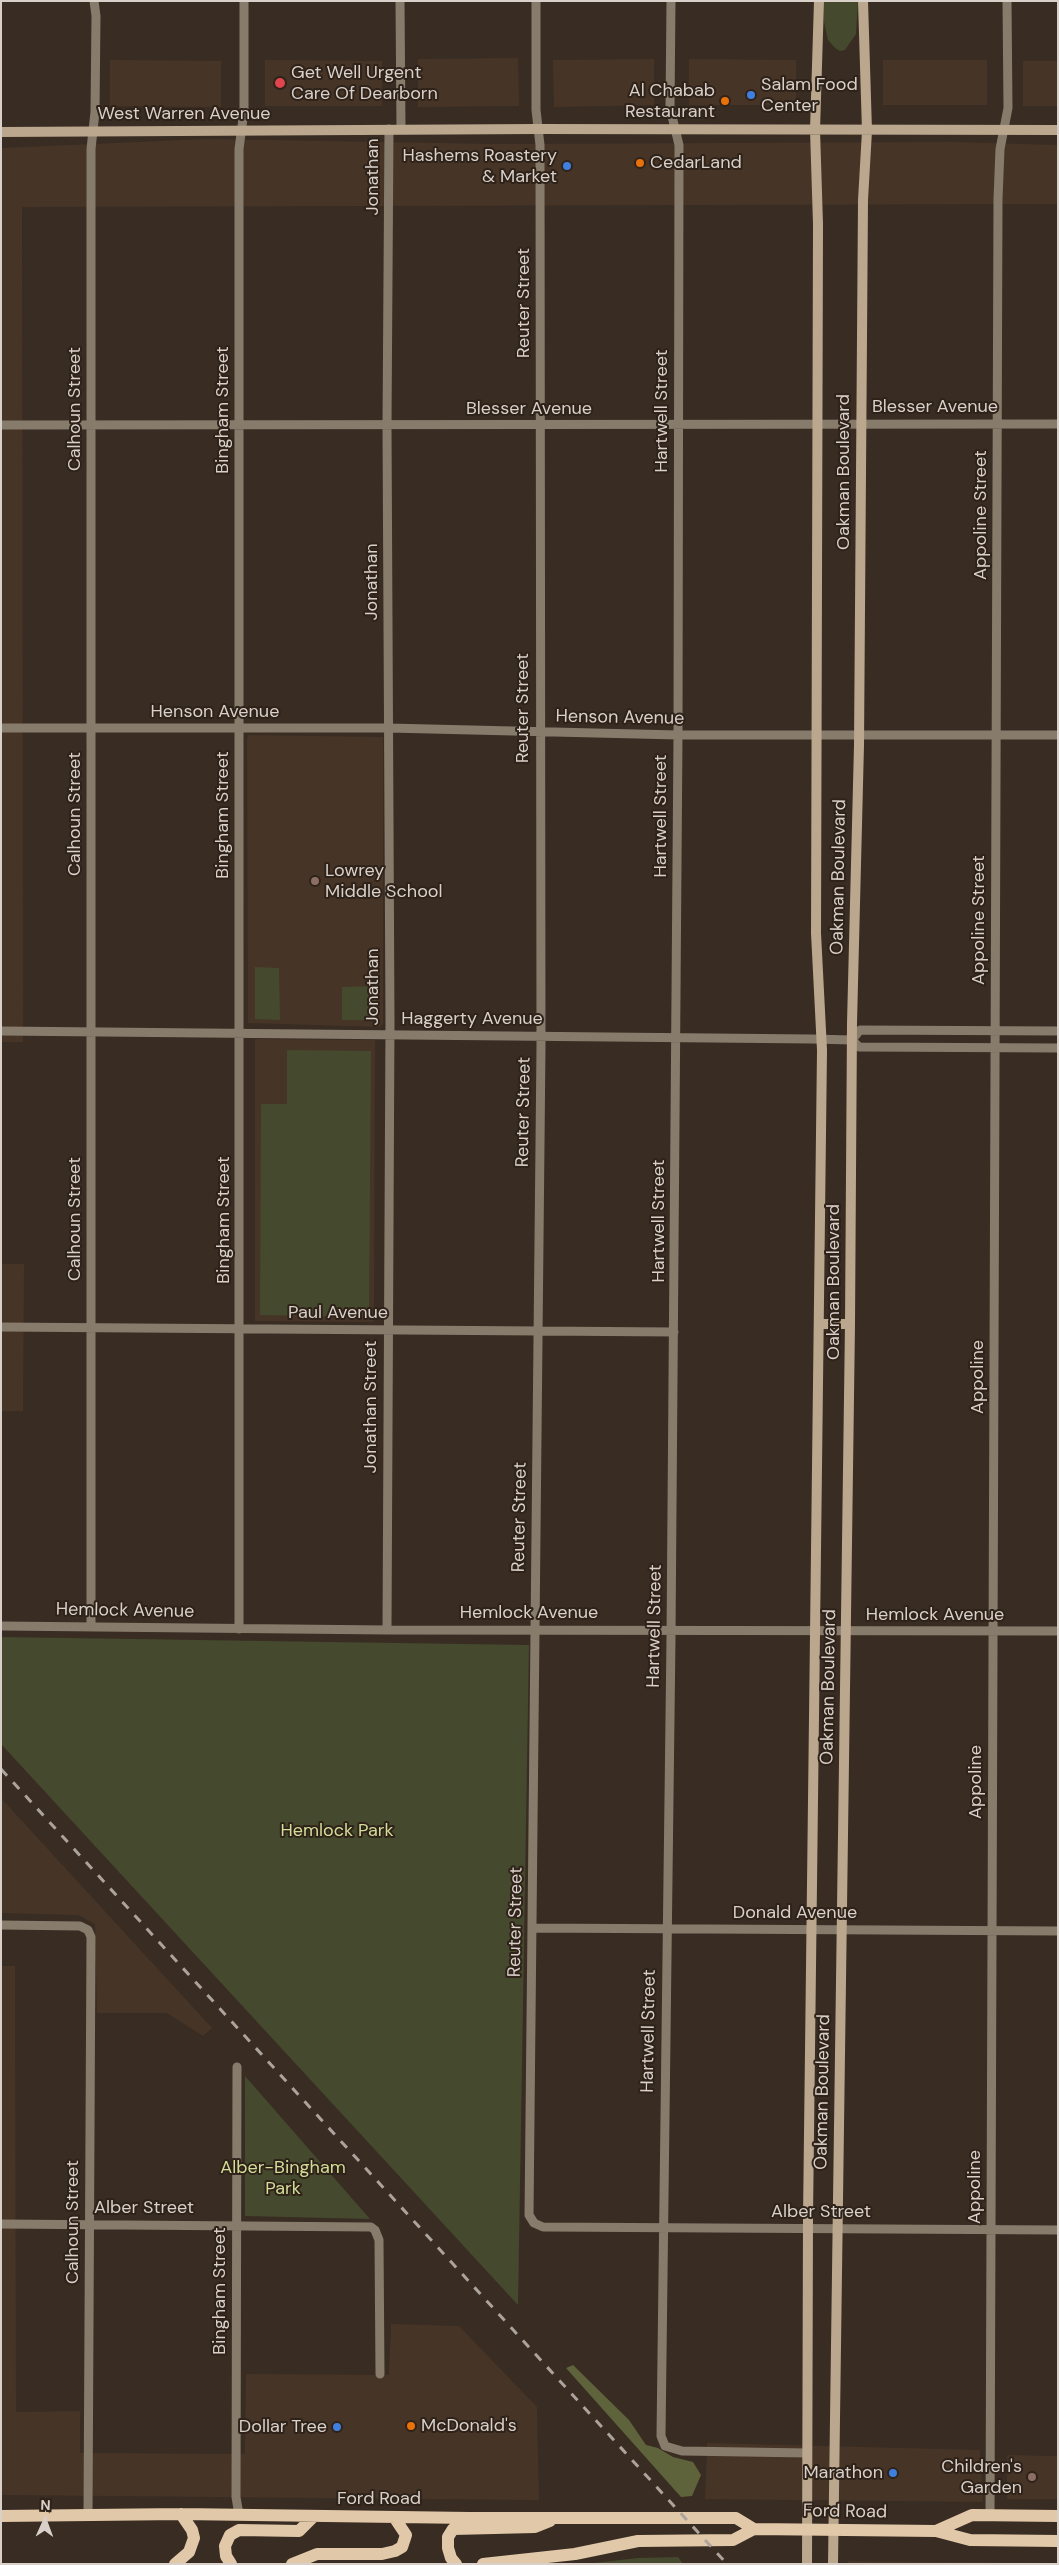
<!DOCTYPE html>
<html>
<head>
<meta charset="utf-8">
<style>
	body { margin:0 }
	#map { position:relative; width:1059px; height:2565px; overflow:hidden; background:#382c23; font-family:"DM Sans",sans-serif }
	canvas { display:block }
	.frame { position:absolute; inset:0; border:2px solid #d9d0ca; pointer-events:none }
	.north { position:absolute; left:20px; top:2495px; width:50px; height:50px; -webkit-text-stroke:4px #2e2219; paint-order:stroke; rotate:2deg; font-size:14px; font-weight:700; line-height:20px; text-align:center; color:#d9d0ca }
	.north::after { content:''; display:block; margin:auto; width:18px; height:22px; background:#d9d0ca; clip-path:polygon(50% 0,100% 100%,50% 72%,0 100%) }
</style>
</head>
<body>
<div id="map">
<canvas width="1059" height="2565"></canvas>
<div class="frame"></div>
<div class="north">N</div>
</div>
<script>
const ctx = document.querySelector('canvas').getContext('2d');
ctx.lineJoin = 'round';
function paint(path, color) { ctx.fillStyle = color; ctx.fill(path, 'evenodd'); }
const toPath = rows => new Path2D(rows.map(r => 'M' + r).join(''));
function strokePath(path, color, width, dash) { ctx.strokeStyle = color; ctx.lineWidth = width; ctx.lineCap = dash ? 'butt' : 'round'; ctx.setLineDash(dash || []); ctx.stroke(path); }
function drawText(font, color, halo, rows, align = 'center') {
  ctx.font = font + ' "DM Sans",sans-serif'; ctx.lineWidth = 4; ctx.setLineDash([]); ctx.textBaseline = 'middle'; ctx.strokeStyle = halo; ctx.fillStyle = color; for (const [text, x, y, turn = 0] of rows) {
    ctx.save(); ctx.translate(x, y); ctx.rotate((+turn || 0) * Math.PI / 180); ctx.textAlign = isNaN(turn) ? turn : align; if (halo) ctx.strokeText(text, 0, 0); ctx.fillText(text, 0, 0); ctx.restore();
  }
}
const built = toPath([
	[518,58,519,106,418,107,418,59],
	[654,59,654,105,554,107,553,60],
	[689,59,796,60,796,105,689,105],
	[110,60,221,61,221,107,110,106],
	[265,60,382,61,382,106,265,106],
	[883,60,987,60,987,105,883,105],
	[1023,61,1058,61,1058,106,1023,106],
	[207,139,497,144,951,142,1058,145,1058,204,22,207,23,1042,1,1042,1,148],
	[249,735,383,737,383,1024,380,1027,248,1023,247,739],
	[255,1039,375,1040,374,1322,255,1321],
	[1,1264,24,1264,23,1411,1,1411],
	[1,1798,212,2028,203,2036,167,2013,97,2013,95,1924,78,1915,1,1913],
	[1,1966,15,1966,16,2412,80,2411,80,2453,245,2454,246,2374,389,2375,391,2324,459,2326,537,2407,539,2500,1,2495],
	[707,2443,980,2450,983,2502,705,2499],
	[1007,2455,1058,2456,1058,2499,1007,2499],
	[848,2561,1058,2563,1058,2564,848,2564]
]);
const green = toPath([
	[824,1,858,1,856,34,845,50,840,51,835,48,828,40,824,22],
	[255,967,279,968,280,1020,255,1019],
	[376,986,376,1020,342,1020,342,987],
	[287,1050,371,1051,369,1317,260,1315,261,1104,287,1104],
	[1,1637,529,1645,518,2305,1,1744],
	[245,2076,370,2219,245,2216],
	[678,2557,683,2564,585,2564,638,2558]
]);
const forest = toPath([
	[573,2365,629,2420,646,2445,658,2448,673,2457,693,2462,701,2475,692,2496,681,2497,566,2368]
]);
const street = toPath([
	[400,1,401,129],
	[536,1,536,110,540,145,541,1046,529,2215,534,2223,543,2227,1058,2230],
	[671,1,670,108,679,145,678,735,671,1638,661,2436,665,2446,682,2451,807,2453],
	[1,425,1058,424],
	[1,728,389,728,678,735,1058,735],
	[1,1031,812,1039,852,1040,859,1047,1058,1048],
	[852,1040,860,1030,1058,1031],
	[1,1327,674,1332],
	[1,1626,387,1630,1058,1631],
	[91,1627,91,149,95,112,96,16,94,1],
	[239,1629,239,149,244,111,244,1],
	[387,1630,390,1022,387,425,389,129],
	[1,1925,80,1926,88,1930,91,1937,88,2515],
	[532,1928,1058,1931],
	[237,2067,236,2497,239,2515],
	[1,2224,371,2227,375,2230,379,2240,380,2374],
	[990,2516,998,199,1000,149,1008,108,1007,1]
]);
const secondary = toPath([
	[1,132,537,129,1058,130],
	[819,1324,850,1324],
	[807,2564,808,2217,822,1050,816,933,818,224,815,130,819,1],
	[833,2564,850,1324,852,1023,859,745,863,200,867,131,863,1]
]);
const primary = toPath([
	[1,2516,181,2514,470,2518,736,2518,754,2529],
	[936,2531,972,2515,1058,2516],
	[175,2564,189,2552,194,2538,192,2530,181,2514],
	[231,2564,226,2556,225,2546,230,2535,239,2530,299,2531,314,2516],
	[292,2564,317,2554,382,2554,395,2551,402,2547,406,2535,394,2517],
	[456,2564,451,2558,448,2548,448,2537,453,2529,535,2527,550,2521],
	[483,2564,575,2554,638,2541,733,2540,754,2529,936,2531,970,2540,1058,2541]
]);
const rail = toPath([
	[1,1769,727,2564]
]);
const markers = [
	[280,83,6,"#e0444e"],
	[751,95,5,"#3f7fe0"],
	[725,101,5,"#e8710a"],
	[640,163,5,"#e8710a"],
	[567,166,5,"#3f7fe0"],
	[315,881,5,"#8d6e63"],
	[411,2426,5,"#e8710a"],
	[337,2427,5,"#3f7fe0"],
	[893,2473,5,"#3f7fe0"],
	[1032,2477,5,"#8d6e63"]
];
const poiNames = [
	["Get Well Urgent",291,73],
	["Care Of Dearborn",291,94],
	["Salam Food",761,85],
	["Center",761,106],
	["Al Chabab",715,91,"right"],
	["Restaurant",715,112,"right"],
	["Hashems Roastery",557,156,"right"],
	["& Market",557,177,"right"],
	["CedarLand",650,163],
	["Lowrey",325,871],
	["Middle School",325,892],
	["McDonald's",421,2426],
	["Dollar Tree",327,2427,"right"],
	["Children's",1022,2467,"right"],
	["Garden",1022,2488,"right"],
	["Marathon",883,2473,"right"]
];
const streetNames = [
	["West Warren Avenue",184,114],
	["Jonathan",373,177,-90],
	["Reuter Street",524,303,-90],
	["Blesser Avenue",935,407],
	["Calhoun Street",75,409,-90],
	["Blesser Avenue",529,409],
	["Bingham Street",223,410,-90],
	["Hartwell Street",662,411,-90],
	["Oakman Boulevard",844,472,-90],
	["Appoline Street",981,515,-90],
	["Jonathan",372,582,-90],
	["Reuter Street",523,708,-90],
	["Henson Avenue",215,712],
	["Henson Avenue",620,718,1],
	["Calhoun Street",75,814,-90],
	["Bingham Street",223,815,-90],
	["Hartwell Street",661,816,-90],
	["Oakman Boulevard",839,877,-89],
	["Appoline Street",979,920,-90],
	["Jonathan",373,987,-90],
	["Haggerty Avenue",472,1019],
	["Reuter Street",524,1112,-89],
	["Calhoun Street",75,1219,-90],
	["Bingham Street",224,1220,-90],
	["Hartwell Street",659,1221,-90],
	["Oakman Boulevard",834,1282,-90],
	["Paul Avenue",338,1313],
	["Appoline",978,1377,-90],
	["Jonathan Street",371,1407,-90],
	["Reuter Street",520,1517,-89],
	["Hemlock Avenue",125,1611,1],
	["Hemlock Avenue",529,1613],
	["Hemlock Avenue",935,1615],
	["Hartwell Street",655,1626,-89],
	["Oakman Boulevard",829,1687,-89],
	["Appoline",976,1782,-90],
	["Donald Avenue",795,1913],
	["Reuter Street",516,1922,-89],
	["Hartwell Street",649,2031,-89],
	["Oakman Boulevard",823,2092,-89],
	["Appoline",975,2187,-90],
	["Alber Street",144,2208],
	["Alber Street",821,2212],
	["Calhoun Street",73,2222,-90],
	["Bingham Street",220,2291,-90],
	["Ford Road",379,2499],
	["Ford Road",845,2512,1]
];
const parkNames = [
	["Hemlock Park",337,1831],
	["Alber-Bingham",283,2168],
	["Park",283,2189]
];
paint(built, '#463427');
paint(green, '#45492d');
paint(forest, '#5e633b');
strokePath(street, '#877b6c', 9);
strokePath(secondary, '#baa78e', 10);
strokePath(primary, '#e1c8a8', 12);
strokePath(rail, '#aca39c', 3, [9, 9]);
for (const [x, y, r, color] of markers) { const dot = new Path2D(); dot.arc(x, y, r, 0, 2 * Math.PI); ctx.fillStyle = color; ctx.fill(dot); strokePath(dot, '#2e2219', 2); }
drawText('18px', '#d9d0ca', '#2e2219', poiNames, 'left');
drawText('18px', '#d9d0ca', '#2e2219', streetNames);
drawText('18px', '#d3dd99', '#2e2219', parkNames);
</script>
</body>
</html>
